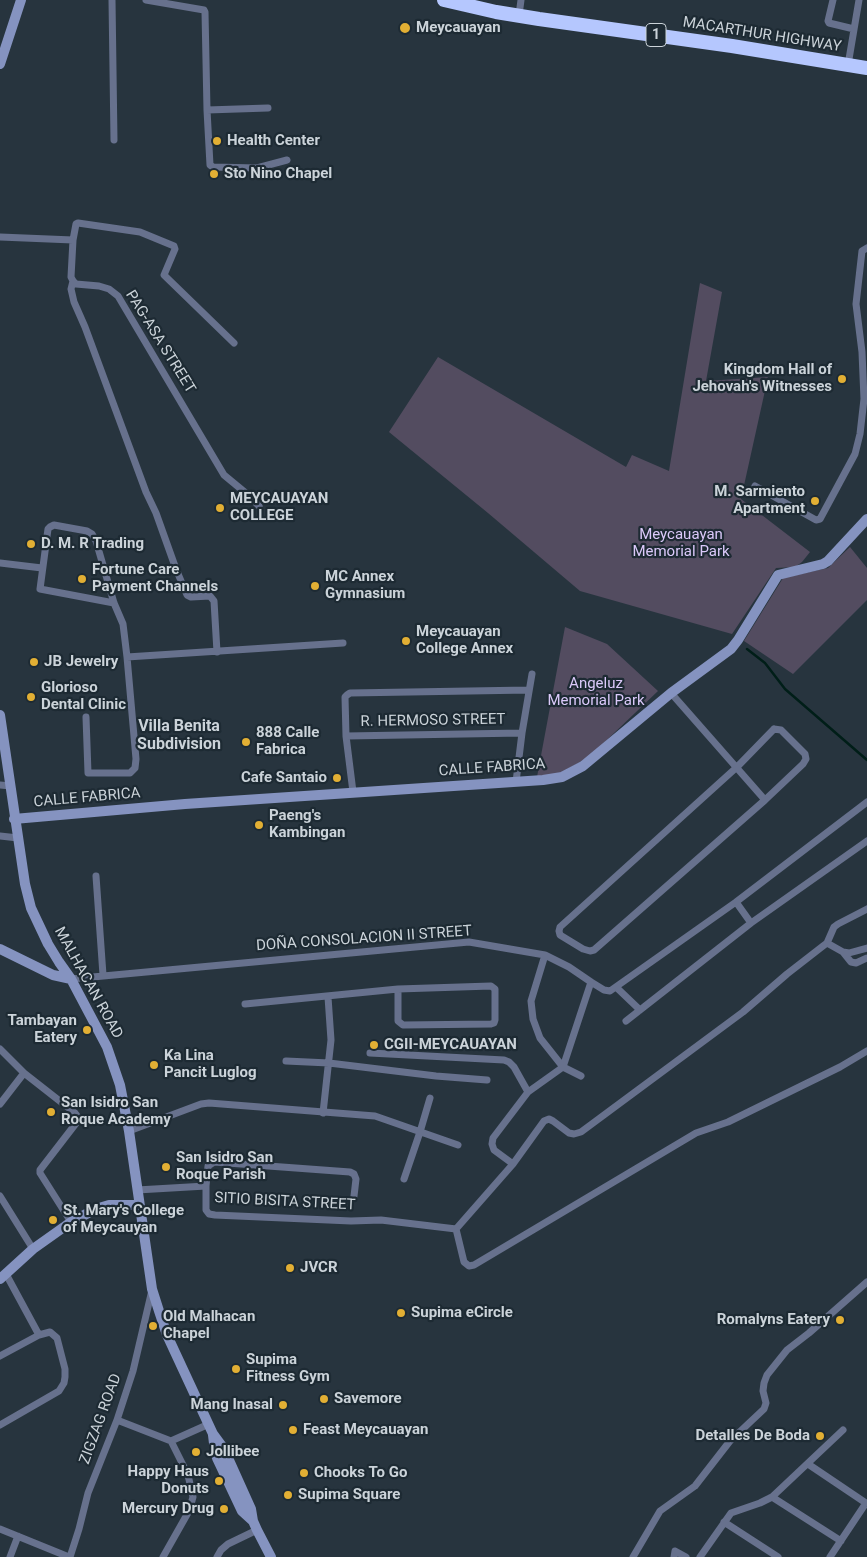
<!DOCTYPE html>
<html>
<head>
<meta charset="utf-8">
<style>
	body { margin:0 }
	canvas { display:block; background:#27343e }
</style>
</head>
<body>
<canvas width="867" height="1557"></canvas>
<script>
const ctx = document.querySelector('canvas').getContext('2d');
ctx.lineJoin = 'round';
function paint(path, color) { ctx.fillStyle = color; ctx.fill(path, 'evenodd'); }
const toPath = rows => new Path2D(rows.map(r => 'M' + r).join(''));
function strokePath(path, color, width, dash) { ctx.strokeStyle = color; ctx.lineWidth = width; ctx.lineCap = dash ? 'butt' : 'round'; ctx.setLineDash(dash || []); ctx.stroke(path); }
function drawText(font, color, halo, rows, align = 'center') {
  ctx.font = font + ' Roboto,sans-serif'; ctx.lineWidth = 4.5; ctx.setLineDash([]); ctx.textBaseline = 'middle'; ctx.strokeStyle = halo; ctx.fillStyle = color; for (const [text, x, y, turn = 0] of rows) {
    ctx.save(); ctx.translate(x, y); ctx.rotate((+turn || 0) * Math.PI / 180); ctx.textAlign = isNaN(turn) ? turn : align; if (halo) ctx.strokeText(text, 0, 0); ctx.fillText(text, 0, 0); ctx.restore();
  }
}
const green = toPath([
	[700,283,722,292,706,381,768,377,741,499,810,552,802,562,795,567,776,568,732,634,580,591,488,513,389,432,438,357,626,467,632,455,669,471],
	[850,547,867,568,867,600,793,674,744,641,783,578,828,568],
	[565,627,607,644,658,691,589,757,560,773,537,777]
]);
const stream = toPath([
	[747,649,765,663,785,689,867,760]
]);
const street = toPath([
	[112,0,114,140],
	[146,0,204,10,205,12,207,110,210,165,213,167,257,168,287,160],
	[833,0,828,21,829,23,854,29],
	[519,15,521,0],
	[848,65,859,0],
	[207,110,268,108],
	[0,237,73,240,71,277,73,281,76,284,99,286,109,289,118,296,224,475,247,494,259,506],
	[73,240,76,224,78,223,140,232,174,246,175,249,164,275,234,343],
	[73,281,71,289,74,302,85,327,146,492,156,513,176,569,187,595,191,597,210,596,214,601,217,652],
	[755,486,816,520,820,519,855,454,860,434,864,399,862,352,856,304,862,251,867,248],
	[0,563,42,568],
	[127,657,343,643],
	[671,693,765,800],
	[86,717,88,773,130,773,135,768,136,759,127,657,123,624,114,603,96,541,92,534,87,531,54,525,50,527,48,529,40,589,114,603],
	[774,729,781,730,805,754,806,759,803,764,765,800,594,950,590,951,583,949,560,935,559,931,560,927,737,767,774,729],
	[346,736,522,733],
	[516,782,522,733,532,674],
	[0,785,11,786],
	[353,792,346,736,345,697,347,695,350,693,529,690],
	[0,836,18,838],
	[96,876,103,975],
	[736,902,751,923],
	[867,909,838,924,834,927,827,943,823,946,787,974,743,1012,581,1132,574,1134,569,1133,553,1121,549,1119,544,1121,513,1164,456,1229,464,1262,469,1266,474,1265,696,1133,728,1122,840,1067,867,1051],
	[827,943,843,952,849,953,867,948],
	[843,952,851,962,856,963,867,958],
	[545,955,531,1001,533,1019,540,1038,563,1067,581,1076],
	[71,979,469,942,545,955,569,967,591,982,563,1067,528,1092,493,1138,492,1144,494,1150,513,1164],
	[591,982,604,990,610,991,736,902,867,802],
	[616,987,640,1010],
	[245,1004,398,989,491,986,495,989,495,1020,494,1023,491,1024,403,1025,398,1021,398,989],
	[626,1021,751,923,867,841],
	[0,1049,24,1073,75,1113,78,1117,77,1122,40,1170,40,1173,71,1222],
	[370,1053,504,1060,509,1062,514,1067,528,1092],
	[286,1061,329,1063,436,1076,487,1080],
	[0,1104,24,1073],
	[323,1113,331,1040,328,997],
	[129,1131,201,1104,209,1103,375,1116,458,1145],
	[404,1179,420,1132,430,1098],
	[137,1190,206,1186],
	[0,1196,33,1249],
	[354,1196,356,1179,354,1174,350,1172,214,1162,208,1166,206,1186,206,1210,209,1214,215,1215,351,1221,381,1220,456,1229],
	[0,1356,39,1335],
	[117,1420,171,1441,209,1424],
	[0,1425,59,1391,64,1383,65,1377,65,1369,57,1338,50,1332,39,1335,6,1274],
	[808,1464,866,1503],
	[772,1497,841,1541],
	[724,1522,778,1557],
	[0,1529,69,1557],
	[10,1557,18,1536],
	[70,1557,79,1529,88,1493,117,1420,133,1371,152,1290],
	[163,1557,189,1511,193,1497,188,1475,171,1441],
	[217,1557,221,1550,228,1544,257,1530],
	[633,1557,660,1511,695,1486,730,1441,764,1409,766,1403,763,1391,764,1383,767,1375,787,1350,809,1333,867,1282],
	[674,1557,675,1551,686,1557],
	[700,1557,731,1513,760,1503,772,1497,843,1430],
	[830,1557,866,1503]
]);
const secondary = toPath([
	[0,64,21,0],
	[0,715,25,884,31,908,48,944,59,962,71,979,107,1047,120,1085,129,1131,152,1289,159,1311,167,1335,213,1434,224,1449,251,1509,253,1521,257,1530,271,1557],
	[14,819,185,804,543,780,562,777,583,766,671,693,731,649,738,640,778,575,823,564,828,561,867,519],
	[0,949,53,975,71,979],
	[0,1279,33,1249,71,1222,90,1212,99,1208,109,1205,139,1205],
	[213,1435,215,1452,217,1458,242,1511,253,1521]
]);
const highway = toPath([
	[444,0,496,12,539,19,732,46,867,68]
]);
const markers = [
	[405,28,6,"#e2af34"],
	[217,141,5,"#e2af34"],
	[214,174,5,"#e2af34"],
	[842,379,5,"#e2af34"],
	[815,501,5,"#e2af34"],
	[220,508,5,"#e2af34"],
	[31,544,5,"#e2af34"],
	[82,579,5,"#e2af34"],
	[315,586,5,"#e2af34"],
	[406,641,5,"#e2af34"],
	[34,662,5,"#e2af34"],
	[31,697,5,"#e2af34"],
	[246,742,5,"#e2af34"],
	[337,778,5,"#e2af34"],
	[259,825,5,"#e2af34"],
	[87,1030,5,"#e2af34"],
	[374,1045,5,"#e2af34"],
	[154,1065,5,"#e2af34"],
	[51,1112,5,"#e2af34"],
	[166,1167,5,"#e2af34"],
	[53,1220,5,"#e2af34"],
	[290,1268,5,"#e2af34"],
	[401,1313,5,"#e2af34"],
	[840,1320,5,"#e2af34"],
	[153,1326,5,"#e2af34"],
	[236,1369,5,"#e2af34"],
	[324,1399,5,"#e2af34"],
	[283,1405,5,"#e2af34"],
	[293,1430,5,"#e2af34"],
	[820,1436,5,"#e2af34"],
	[196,1452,5,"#e2af34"],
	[304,1473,5,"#e2af34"],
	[219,1481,5,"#e2af34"],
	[288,1495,5,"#e2af34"],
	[224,1509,5,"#e2af34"]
];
const shields = [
	[656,35,20]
];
const shieldNames = [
	["1",656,35]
];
const poiNames = [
	["Meycauayan",416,28],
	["Health Center",227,141],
	["Sto Nino Chapel",224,174],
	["Kingdom Hall of",832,370,"right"],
	["Jehovah's Witnesses",832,387,"right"],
	["M. Sarmiento",805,492,"right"],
	["Apartment",805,509,"right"],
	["MEYCAUAYAN",230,499],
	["COLLEGE",230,516],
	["D. M. R Trading",41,544],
	["Fortune Care",92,570],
	["Payment Channels",92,587],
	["MC Annex",325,577],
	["Gymnasium",325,594],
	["Meycauayan",416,632],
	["College Annex",416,649],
	["JB Jewelry",44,662],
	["Glorioso",41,688],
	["Dental Clinic",41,705],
	["888 Calle",256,733],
	["Fabrica",256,750],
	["Cafe Santaio",327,778,"right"],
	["Paeng's",269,816],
	["Kambingan",269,833],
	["Tambayan",77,1021,"right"],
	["Eatery",77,1038,"right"],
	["CGII-MEYCAUAYAN",384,1045],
	["Ka Lina",164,1056],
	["Pancit Luglog",164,1073],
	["San Isidro San",61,1103],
	["Roque Academy",61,1120],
	["San Isidro San",176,1158],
	["Roque Parish",176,1175],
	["St. Mary's College",63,1211],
	["of Meycauyan",63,1228],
	["JVCR",300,1268],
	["Supima eCircle",411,1313],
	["Old Malhacan",163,1317],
	["Chapel",163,1334],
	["Romalyns Eatery",830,1320,"right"],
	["Supima",246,1360],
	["Fitness Gym",246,1377],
	["Savemore",334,1399],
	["Mang Inasal",273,1405,"right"],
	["Feast Meycauayan",303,1430],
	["Detalles De Boda",810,1436,"right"],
	["Jollibee",206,1452],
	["Happy Haus",209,1472,"right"],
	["Donuts",209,1489,"right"],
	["Chooks To Go",314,1473],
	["Supima Square",298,1495],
	["Mercury Drug",214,1509,"right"]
];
const streetNames = [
	["MACARTHUR HIGHWAY",762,35,9],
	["PAG-ASA STREET",160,342,58],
	["R. HERMOSO STREET",433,721,-1],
	["CALLE FABRICA",492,768,-4],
	["CALLE FABRICA",87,798,-5],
	["DOÑA CONSOLACION II STREET",364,939,-4],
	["MALHACAN ROAD",88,983,61],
	["SITIO BISITA STREET",285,1202,3],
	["ZIGZAG ROAD",101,1419,-70]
];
const parkNames = [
	["Meycauayan",681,535],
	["Memorial Park",681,552],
	["Angeluz",596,684],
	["Memorial Park",596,701]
];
const neighbourhoodNames = [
	["Villa Benita",179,727],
	["Subdivision",179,745]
];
paint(green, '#534c60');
strokePath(stream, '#001e18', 2.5);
strokePath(street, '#67718d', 7);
strokePath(secondary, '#8593c0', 10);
strokePath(highway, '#b5c7fe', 14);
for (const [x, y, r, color] of markers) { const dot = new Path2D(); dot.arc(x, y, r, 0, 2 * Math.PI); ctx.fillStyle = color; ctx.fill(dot); strokePath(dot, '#1d2a33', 2); }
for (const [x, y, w] of shields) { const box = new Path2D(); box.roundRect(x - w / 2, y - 11.5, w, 23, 4); ctx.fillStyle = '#1d2a33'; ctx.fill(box); strokePath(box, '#cbd3d9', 1); }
drawText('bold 14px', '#cbd3d9', null, shieldNames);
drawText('bold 15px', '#cbd3d9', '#1d2a33', poiNames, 'left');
drawText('15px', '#cbd3d9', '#1d2a33', streetNames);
drawText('15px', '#dbc9fa', '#1d2a33', parkNames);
drawText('bold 16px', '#cbd3d9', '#1d2a33', neighbourhoodNames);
</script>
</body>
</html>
